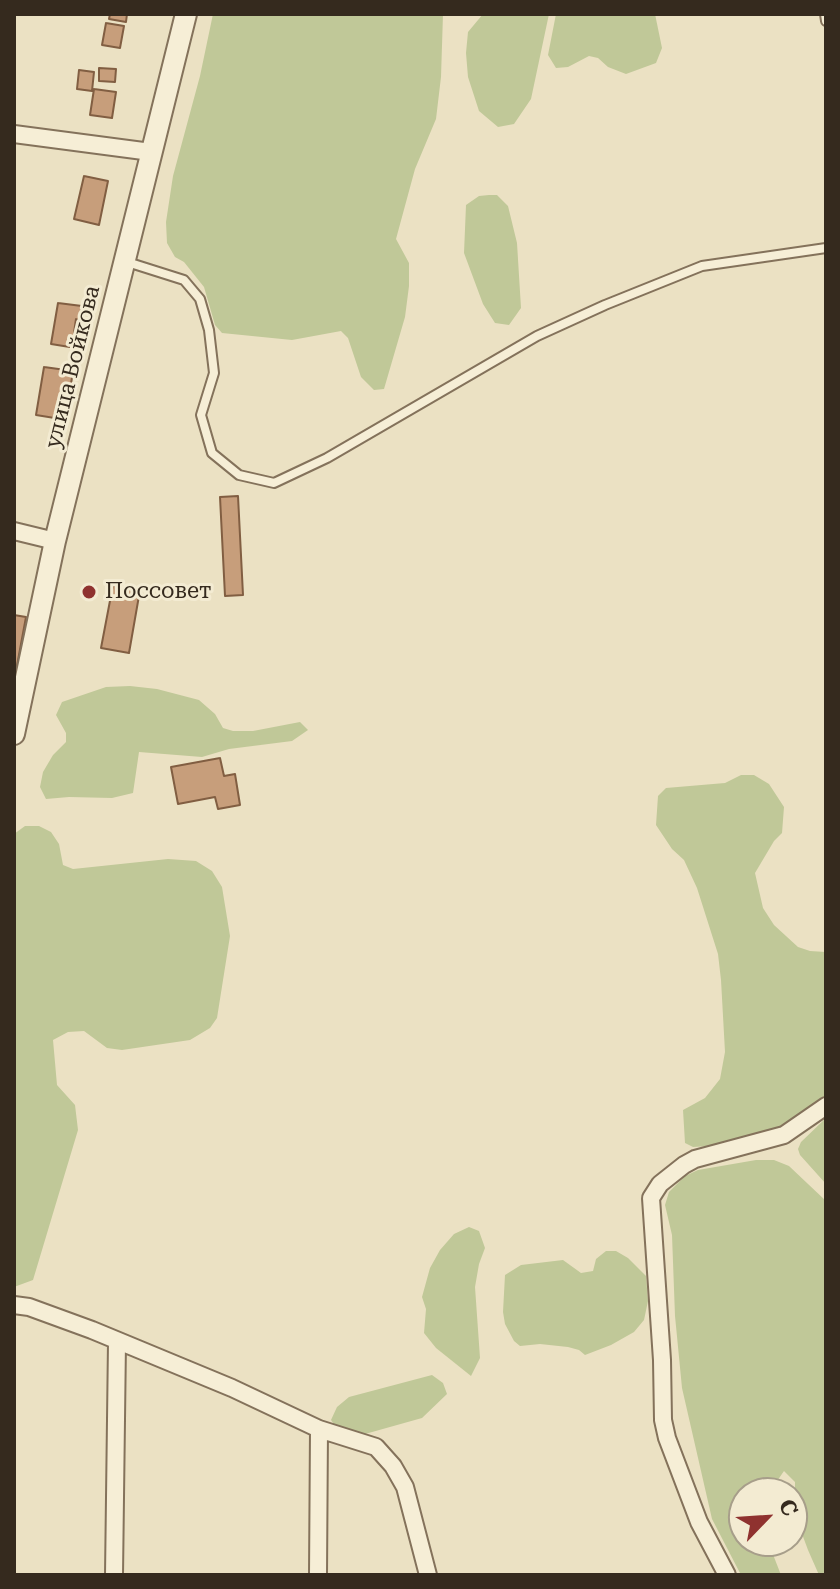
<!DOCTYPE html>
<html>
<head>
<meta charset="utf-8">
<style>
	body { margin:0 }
	#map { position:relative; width:840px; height:1589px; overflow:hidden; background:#ebe1c3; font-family:"Roboto Serif",serif }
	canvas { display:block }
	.frame { position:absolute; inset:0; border:16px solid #352a1e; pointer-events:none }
	.north { position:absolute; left:728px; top:1477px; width:80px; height:80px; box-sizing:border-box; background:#f3ebd2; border:2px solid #a79e8a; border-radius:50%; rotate:65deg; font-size:22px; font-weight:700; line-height:32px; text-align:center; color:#352a1e }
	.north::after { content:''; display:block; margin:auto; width:28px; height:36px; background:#8f322f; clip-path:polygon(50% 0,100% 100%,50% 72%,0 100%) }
</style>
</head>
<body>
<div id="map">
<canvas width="840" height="1589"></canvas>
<div class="frame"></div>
<div class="north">С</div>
</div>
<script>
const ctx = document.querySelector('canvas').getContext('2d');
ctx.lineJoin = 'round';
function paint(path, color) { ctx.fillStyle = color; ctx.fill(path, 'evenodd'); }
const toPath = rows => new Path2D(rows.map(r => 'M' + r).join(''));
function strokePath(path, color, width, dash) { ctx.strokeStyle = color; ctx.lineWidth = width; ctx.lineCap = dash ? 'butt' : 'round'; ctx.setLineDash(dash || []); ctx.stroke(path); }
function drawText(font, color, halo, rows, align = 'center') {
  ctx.font = font + ' "Roboto Serif",serif'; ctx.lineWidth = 6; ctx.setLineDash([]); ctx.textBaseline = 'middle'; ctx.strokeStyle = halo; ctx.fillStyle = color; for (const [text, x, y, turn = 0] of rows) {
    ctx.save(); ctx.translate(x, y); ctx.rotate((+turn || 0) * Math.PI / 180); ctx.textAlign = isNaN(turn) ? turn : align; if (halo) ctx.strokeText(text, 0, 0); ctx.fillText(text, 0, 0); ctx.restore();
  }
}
const green = toPath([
	[213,14,443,14,441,77,436,119,415,169,396,239,409,263,409,286,405,317,384,389,374,390,361,377,348,338,341,331,292,340,222,333,215,325,204,287,184,262,175,257,167,243,166,222,173,176,200,76],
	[483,14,549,14,531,99,514,124,498,127,479,111,468,77,466,53,468,32],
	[556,14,655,14,662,48,656,63,626,74,608,67,598,58,589,56,568,67,556,68,548,55],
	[489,195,497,195,508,206,517,243,521,308,509,325,495,323,483,304,464,253,466,205,479,196],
	[130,686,157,689,199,700,215,714,223,728,233,731,253,731,300,722,308,730,292,741,229,749,202,757,139,752,133,793,112,798,69,797,46,799,40,787,43,772,53,755,66,742,66,733,56,715,62,702,106,687],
	[741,775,754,775,769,784,784,807,782,833,774,841,755,873,763,908,774,925,798,947,810,951,826,952,826,1098,774,1134,710,1146,693,1147,685,1143,683,1110,705,1098,720,1079,725,1052,721,980,718,954,697,888,684,860,672,849,656,825,658,796,666,788,725,783],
	[25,826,39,826,51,832,59,844,63,865,73,869,168,859,196,861,212,871,222,887,230,936,217,1018,210,1028,190,1040,122,1050,107,1048,84,1031,68,1032,53,1040,57,1085,75,1105,78,1130,33,1280,14,1287,14,834],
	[826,1118,826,1184,800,1155,798,1149,801,1142],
	[756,1160,774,1160,789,1166,826,1201,826,1575,819,1575,808,1550,795,1515,795,1482,784,1471,775,1484,775,1493,744,1493,744,1541,772,1541,774,1557,781,1575,741,1575,712,1519,682,1388,675,1316,672,1235,665,1205,669,1192,685,1176,698,1170],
	[469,1227,479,1231,485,1248,479,1264,475,1287,480,1358,471,1376,436,1348,424,1333,426,1309,422,1297,430,1268,440,1250,454,1234],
	[606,1251,616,1251,628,1258,646,1276,648,1301,644,1320,634,1332,611,1345,585,1355,579,1350,568,1347,540,1344,520,1346,514,1341,505,1324,503,1312,505,1275,521,1265,563,1260,581,1273,593,1271,596,1259],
	[432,1375,443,1383,447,1394,422,1418,365,1434,338,1430,331,1420,337,1407,349,1397]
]);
const building = toPath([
	[110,14,127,14,126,22,109,19,110,14],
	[106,23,124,26,120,48,102,45,106,23],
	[99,68,116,69,115,82,99,81,99,68],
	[79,70,94,72,92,91,77,89,79,70],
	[94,89,116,92,112,118,90,115,94,89],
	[84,176,108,181,99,225,74,219,84,176],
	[58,303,82,306,79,321,76,319,74,333,78,334,76,348,51,344,58,303],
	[44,367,73,371,71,384,65,383,64,391,67,391,66,399,70,400,67,420,36,415,44,367],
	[238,496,243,595,225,596,220,497,238,496],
	[113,585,140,590,129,653,101,648,113,585],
	[14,615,26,617,14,682,14,615],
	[220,758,224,776,235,774,240,805,218,809,215,797,178,804,171,767,220,758]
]);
const service = toPath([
	[825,14,826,21],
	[124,261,184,280,200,299,209,330,214,373,201,415,212,453,239,475,274,483,327,458,537,336,605,305,702,266,826,248]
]);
const minor = toPath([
	[14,134,151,152],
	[14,531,55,541],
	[14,1305,29,1307,92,1330,232,1388,319,1429,376,1447,393,1466,405,1487,428,1575],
	[114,1575,117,1342],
	[318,1575,319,1429],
	[727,1575,699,1522,667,1438,663,1420,662,1360,651,1198,660,1184,684,1165,695,1159,784,1135,826,1106]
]);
const tertiary = toPath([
	[14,734,55,541,186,14]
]);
const markers = [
	[89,592,8,"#8f322f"]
];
const streetNames = [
	["улица Войкова",73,367,-76]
];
const poiNames = [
	["Поссовет",105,592]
];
paint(green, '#c0c898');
paint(building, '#c79e7b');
strokePath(building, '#815e42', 2);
strokePath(service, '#84725b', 12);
strokePath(minor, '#84725b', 20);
strokePath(tertiary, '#84725b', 24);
strokePath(service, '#f6eed6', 8);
strokePath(minor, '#f6eed6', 16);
strokePath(tertiary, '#f6eed6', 20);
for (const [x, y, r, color] of markers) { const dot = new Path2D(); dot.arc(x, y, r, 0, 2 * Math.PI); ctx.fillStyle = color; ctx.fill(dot); strokePath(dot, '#f3ebd2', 3); }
drawText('22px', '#352a1e', '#f3ebd2', streetNames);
drawText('22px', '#352a1e', '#f3ebd2', poiNames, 'left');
</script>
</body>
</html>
